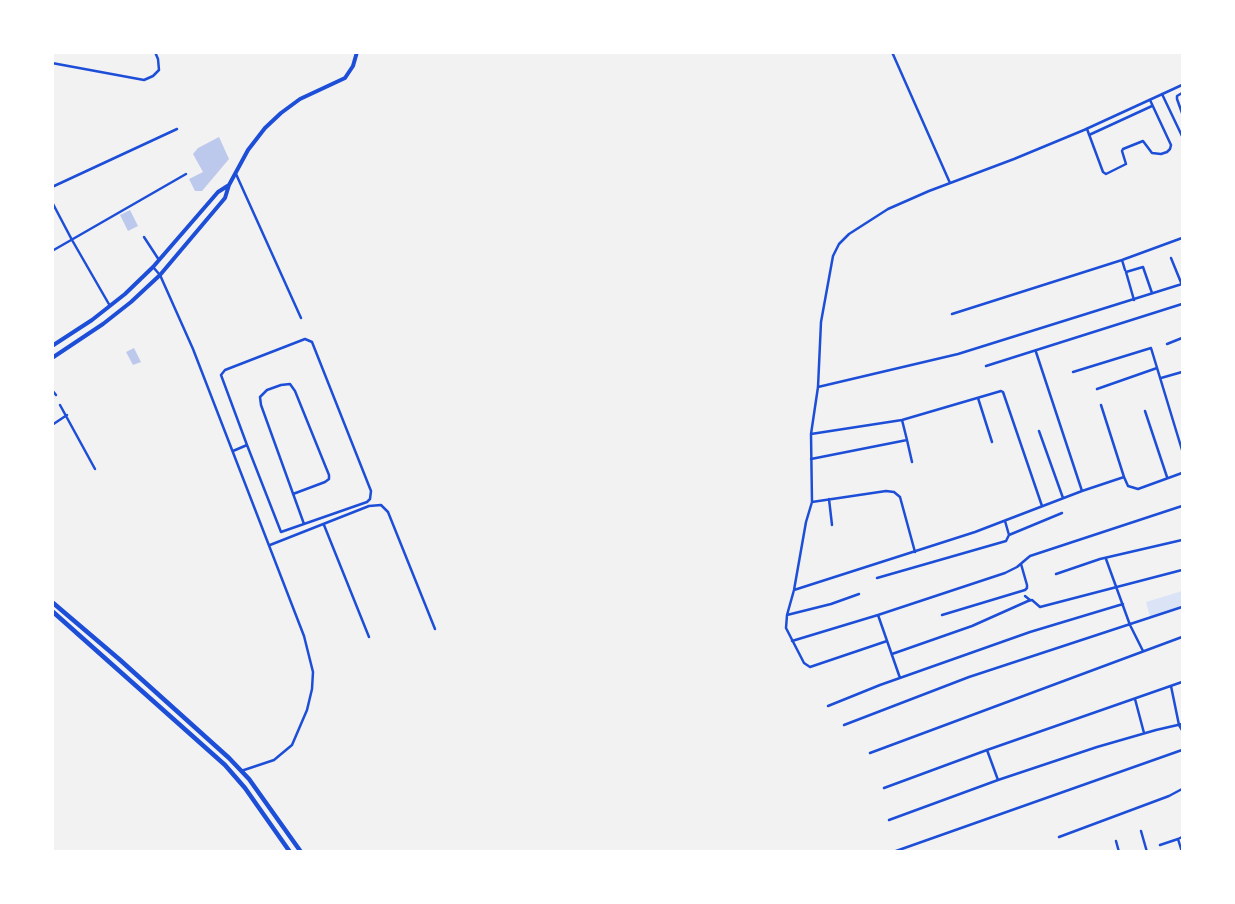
<!DOCTYPE html>
<html>
<head>
<meta charset="utf-8">
<style>
	body { margin:0 }
	#map { position:relative; width:1235px; height:904px; overflow:hidden; background:#f2f2f2; font-family:Raleway,sans-serif }
	canvas { display:block }
	.frame { position:absolute; inset:0; border:54px solid #fff; pointer-events:none }
</style>
</head>
<body>
<div id="map">
<canvas width="1235" height="904"></canvas>
<div class="frame"></div>
</div>
<script>
const ctx = document.querySelector('canvas').getContext('2d');
ctx.lineJoin = 'round';
function paint(path, color) { ctx.fillStyle = color; ctx.fill(path, 'evenodd'); }
const toPath = rows => new Path2D(rows.map(r => 'M' + r).join(''));
function strokePath(path, color, width, dash) { ctx.strokeStyle = color; ctx.lineWidth = width; ctx.lineCap = dash ? 'butt' : 'round'; ctx.setLineDash(dash || []); ctx.stroke(path); }
const green = toPath([
	[1182,591,1182,607,1150,617,1146,602]
]);
const building = toPath([
	[219,137,229,159,202,191,195,191,189,179,203,172,193,154,198,148],
	[130,210,138,226,128,231,120,215],
	[134,348,141,362,133,365,126,352]
]);
const minor = toPath([
	[892,52,950,183],
	[52,63,144,80,153,76,159,70,158,59,155,52],
	[1182,93,1177,96,1177,99,1182,113],
	[1162,94,1182,136],
	[1087,129,1103,172,1106,174,1126,164,1122,151,1123,149,1143,141,1152,153,1161,154,1167,152,1170,149,1171,145,1150,100],
	[1089,135,1152,106],
	[236,174,301,318],
	[52,187,177,129],
	[52,202,72,240,110,306],
	[144,237,159,260],
	[52,251,186,174],
	[1171,258,1182,285],
	[1122,260,1125,270],
	[153,267,160,275,193,349,304,636,313,672,312,689,307,710,292,745,274,760,241,771],
	[1134,300,1126,272,1143,267,1152,293],
	[952,314,1122,260,1182,238],
	[1167,344,1182,338],
	[1036,352,1082,491],
	[986,366,1182,304],
	[1073,372,1151,348,1182,450],
	[1161,378,1182,372],
	[818,387,958,354,1182,284],
	[1097,389,1157,368],
	[52,390,56,395],
	[978,398,992,442],
	[60,405,95,469],
	[1101,405,1124,477],
	[1145,411,1167,477],
	[52,425,67,415],
	[1039,431,1063,498],
	[811,434,902,420,1001,391,1003,392,1042,506],
	[907,440,912,462],
	[233,451,247,445,221,375,225,370,305,339,312,342,371,491,370,499,367,502,281,532,247,445],
	[811,459,907,440,902,420],
	[293,494,325,482,329,479,329,475,295,391,290,384,281,385,267,390,260,397,261,405,304,524],
	[829,499,832,525],
	[812,502,886,491,894,492,900,497,915,552],
	[324,525,369,637],
	[1009,535,1062,513],
	[270,545,369,506,381,505,388,512,435,629],
	[1106,559,1130,625,1143,651],
	[1056,574,1100,559,1182,540],
	[877,578,1006,541,1009,535,1005,521],
	[794,590,975,532,1082,491,1124,477,1128,486,1138,489,1182,473],
	[1025,596,1030,600],
	[787,615,831,604,859,594],
	[878,615,900,678],
	[942,615,1025,590,1027,588,1027,585,1021,564],
	[792,641,878,615,1005,573,1017,567,1030,556,1182,506],
	[887,641,810,667,804,663,786,628,787,615,794,590,806,522,812,502,811,434,818,387,821,322,833,256,839,244,849,234,888,209,929,191,1014,159,1084,130,1182,85],
	[892,654,972,626,1028,601,1032,600,1040,607,1182,570],
	[1171,686,1179,725,1182,730],
	[1135,699,1144,733],
	[828,706,880,685,1030,632,1123,604],
	[844,725,969,677,1182,607],
	[987,750,998,780],
	[870,753,1182,637],
	[884,788,987,750,1182,682],
	[889,820,998,780,1097,747,1156,730,1182,724],
	[1141,831,1147,852],
	[1059,837,1169,796,1182,789],
	[1116,841,1119,852],
	[1160,845,1178,839],
	[896,851,1182,750],
	[1182,852,1178,839,1182,837]
]);
const secondary = toPath([
	[52,346,92,320,125,294,153,267,218,192,229,185],
	[52,358,103,324,131,302,160,275,225,198,229,185,248,150,265,128,281,113,300,99,345,78,353,66,357,52]
]);
const primary = toPath([
	[52,602,119,659,229,758,249,779,301,852],
	[52,611,225,765,245,788,290,852]
]);
paint(green, '#dbe4f7');
paint(building, '#bdc9ec');
strokePath(minor, '#1d4ed8', 2.5);
strokePath(secondary, '#1d4ed8', 4);
strokePath(primary, '#1d4ed8', 4.5);
</script>
</body>
</html>
